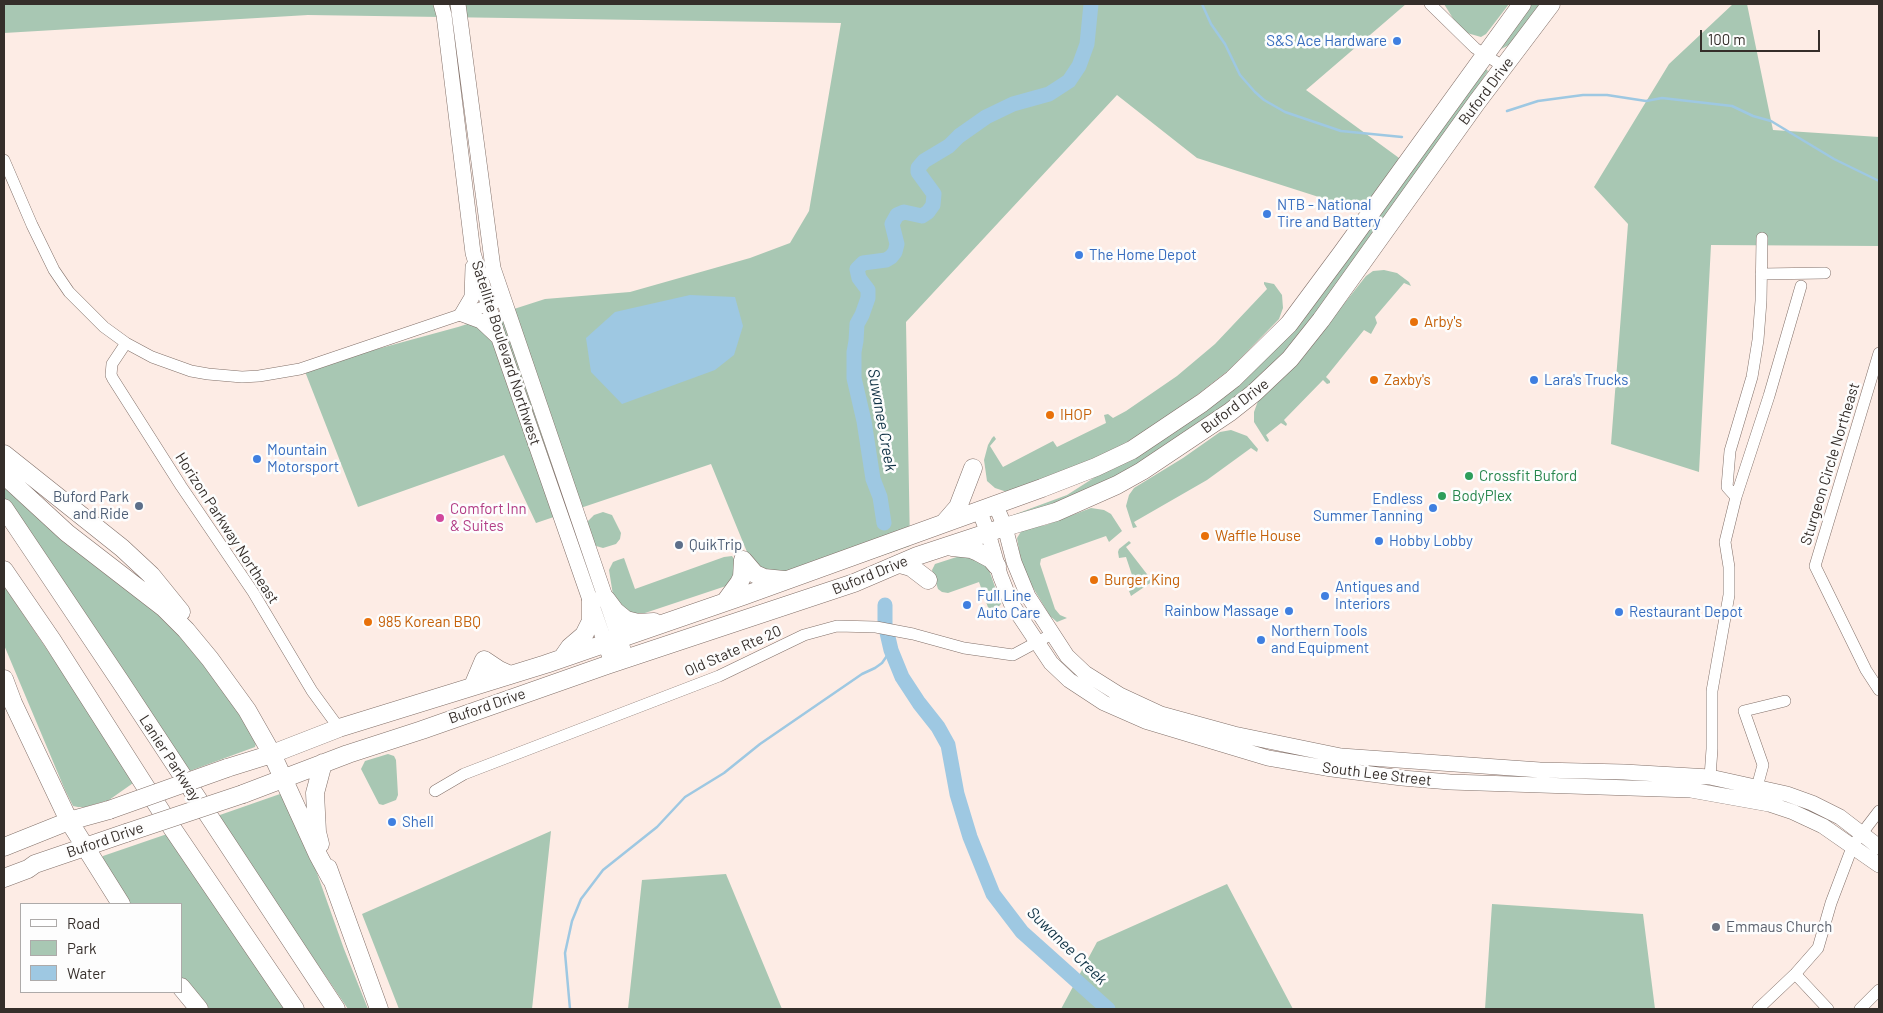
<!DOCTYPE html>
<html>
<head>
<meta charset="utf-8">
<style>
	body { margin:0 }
	#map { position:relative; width:1883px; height:1013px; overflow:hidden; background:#fdece5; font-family:Barlow,sans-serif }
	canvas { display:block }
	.frame { position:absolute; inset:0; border:5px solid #352e2a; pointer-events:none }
	.legend { position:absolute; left:20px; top:903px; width:162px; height:90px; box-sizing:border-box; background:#fdfdfd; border:1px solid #adaaa9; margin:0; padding:6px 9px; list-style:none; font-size:15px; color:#352e2a }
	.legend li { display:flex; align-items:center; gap:10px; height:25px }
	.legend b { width:25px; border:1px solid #adaaa9 }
	.scale { position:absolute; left:1700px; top:30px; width:120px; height:22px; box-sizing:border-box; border:2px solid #352e2a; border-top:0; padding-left:6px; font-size:15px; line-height:18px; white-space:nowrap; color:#352e2a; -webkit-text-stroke:4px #fdfdfd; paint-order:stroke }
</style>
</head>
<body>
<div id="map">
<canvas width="1883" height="1013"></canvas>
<div class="frame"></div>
<ul class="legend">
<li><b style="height:6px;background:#fff"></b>Road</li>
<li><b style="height:14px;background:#a8c7b3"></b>Park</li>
<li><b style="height:14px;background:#9ec8e2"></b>Water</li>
</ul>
<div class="scale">100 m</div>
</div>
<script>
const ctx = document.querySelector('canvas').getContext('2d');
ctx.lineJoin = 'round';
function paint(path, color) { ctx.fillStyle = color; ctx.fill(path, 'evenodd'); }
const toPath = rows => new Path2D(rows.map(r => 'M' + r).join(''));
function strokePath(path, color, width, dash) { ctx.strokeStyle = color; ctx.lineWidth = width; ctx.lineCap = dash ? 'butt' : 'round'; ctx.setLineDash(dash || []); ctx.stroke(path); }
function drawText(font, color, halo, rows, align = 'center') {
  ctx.font = font + ' Barlow,sans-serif'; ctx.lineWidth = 5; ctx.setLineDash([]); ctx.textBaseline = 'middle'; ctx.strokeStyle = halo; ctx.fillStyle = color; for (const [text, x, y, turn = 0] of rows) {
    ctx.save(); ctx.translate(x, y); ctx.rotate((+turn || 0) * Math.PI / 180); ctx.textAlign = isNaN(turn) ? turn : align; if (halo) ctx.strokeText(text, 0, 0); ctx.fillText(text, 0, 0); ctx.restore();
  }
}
const green = toPath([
	[4,4,1406,4,1306,90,1410,166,1477,73,1486,69,1488,71,1451,125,1297,340,1266,372,1235,400,1156,457,1072,498,1013,517,1013,515,1067,495,1217,399,1375,215,1197,158,1117,95,906,322,910,546,765,596,711,464,536,523,504,455,358,507,304,369,458,327,545,299,630,292,750,258,790,243,809,211,841,23,308,15,4,33],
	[1444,4,1509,4,1486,34,1481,37,1467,33,1454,20],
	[1527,4,1541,4,1511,44,1501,49],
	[1733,4,1747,4,1773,130,1879,137,1879,246,1711,245,1699,472,1611,444,1628,224,1594,187,1669,64],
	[1384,270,1397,273,1409,282,1411,286,1404,283,1375,317,1377,323,1371,334,1364,330,1326,377,1330,381,1330,383,1327,384,1323,380,1284,420,1287,424,1286,426,1281,423,1266,435,1269,440,1268,442,1266,441,1254,422,1254,412,1258,401,1309,348,1366,276,1373,271],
	[1264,282,1274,284,1282,295,1283,308,1279,319,1229,370,1170,416,1107,454,1010,493,995,488,987,481,984,460,988,445,992,438,994,436,996,439,990,446,1003,467,1053,441,1057,447,1106,423,1104,415,1108,414,1113,418,1126,411,1177,376,1215,344,1267,289,1264,284],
	[1231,430,1247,436,1258,449,1257,452,1251,448,1207,480,1134,522,1137,527,1133,528,1126,506,1129,495,1134,488,1183,458,1220,432],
	[4,483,146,602,188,643,253,733,256,743,255,747,187,772,4,499],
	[1091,508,1104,510,1111,514,1122,531,1109,542,1106,536,1041,559,1040,564,1055,609,1060,615,1067,618,1057,622,1050,616,1032,586,1021,562,1017,538,1022,530,1046,525],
	[603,512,612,515,621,533,620,539,616,544,603,548,596,546,592,542,587,522,594,515],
	[1129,541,1131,543,1126,547,1150,578,1156,575,1157,576,1156,579,1131,596,1129,591,1136,587,1126,557,1119,558,1118,552,1119,549],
	[966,554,987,564,1001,604,993,613,990,613,979,582,948,593,942,592,938,589,932,570,935,564],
	[732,556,738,565,735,583,645,613,632,613,623,610,613,595,609,570,613,562,618,560,624,558,635,589,724,557],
	[4,586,136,781,109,800,85,807,78,807,73,806,65,790,4,645],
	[388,754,394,756,396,760,398,795,396,800,383,805,379,804,361,769,365,761],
	[280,794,283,795,302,831,344,949,368,1009,348,1009,217,816],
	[551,831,532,1009,399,1009,362,914],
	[170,833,290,1009,210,1009,198,998,181,979,181,904,128,904,101,860,103,856],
	[726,874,782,1009,628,1009,642,880],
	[1227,884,1293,1009,1061,1009,1097,942],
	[1492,904,1643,914,1655,1009,1485,1009]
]);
const water = toPath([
	[690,295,735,297,743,326,734,355,715,370,622,404,591,372,586,338,615,312]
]);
const stream = toPath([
	[1202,4,1211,24,1225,44,1240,75,1255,92,1264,100,1285,112,1341,131,1402,137],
	[1507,111,1538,101,1583,95,1607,95,1646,101,1662,98,1732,106,1753,116,1771,121,1834,159,1879,181],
	[570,1009,565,953,572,921,581,899,603,870,657,827,685,797,724,773,760,744,862,674,875,668,882,663,891,650]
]);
const river = toPath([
	[884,523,880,497,873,479,864,421,854,378,854,352,856,341,857,324,862,315,868,298,868,290,859,278,857,269,863,263,886,260,891,257,895,252,897,244,892,224,897,215,904,212,922,216,928,212,933,205,934,194,918,172,918,168,924,161,949,146,959,136,986,117,1013,104,1049,94,1069,81,1079,66,1087,44,1091,4],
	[885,605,885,624,891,650,902,677,919,703,938,727,948,745,957,794,970,837,993,894,1022,932,1108,1009]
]);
const minor = toPath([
	[1430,4,1475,48,1504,67],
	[4,160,32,225,54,270,69,292,104,327,126,343,152,357,191,371,208,374,242,377,259,376,300,369,504,300],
	[1761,274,1825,273],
	[126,343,112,364,111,375,113,379,181,486,253,592,312,691,339,728],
	[1879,353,1815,566,1866,670,1879,690],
	[1736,497,1727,487,1730,451,1752,377,1758,340,1761,301,1762,238],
	[1710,777,1712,749,1712,691,1729,595,1729,567,1725,542,1736,497,1769,396,1801,286],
	[1757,787,1763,765,1744,711,1785,701],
	[435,791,464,774,719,676,804,635,837,626,876,627,913,634,964,648,1013,655,1052,634],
	[1796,973,1799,978,1828,1009],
	[1758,1009,1796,973,1818,948,1831,903,1853,845,1879,811],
	[1860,1009,1879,990]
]);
const major = toPath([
	[441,4,444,15,473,253,495,327,612,663],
	[458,4,493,268,626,658],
	[473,267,472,297,462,314,481,321,497,336],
	[995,504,1005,527,1014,562,1028,596,1067,656,1085,673,1120,695,1161,714,1234,734,1341,756,1540,770,1624,772,1710,777,1787,794,1812,803,1840,817,1879,847],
	[979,510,988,533,1000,575,1011,603,1051,663,1069,680,1104,703,1145,721,1268,758,1332,769,1402,778,1450,782,1691,790,1769,804,1793,812,1823,826,1879,865]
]);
const highway = toPath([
	[4,454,122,548,151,575,181,612],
	[4,475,67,533,164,608,186,630,210,659,247,710,272,754,318,855,331,879],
	[4,508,120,681,336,1009],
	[945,522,958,507,973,468],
	[952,547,971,549,978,552,991,559,997,566],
	[743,560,755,574,764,578,784,580],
	[900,564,911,567,928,580],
	[4,570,52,640,168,822,295,1009],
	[606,599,615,611,626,620,638,623,654,622],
	[725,602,739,583,742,577,743,560],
	[563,657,570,647,584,635,591,621,591,600],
	[4,679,13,703,69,821,121,904],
	[473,686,484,660,499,670,510,675],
	[227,768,272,754,339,728,546,664,743,596,1042,488,1096,467,1132,450,1202,403,1233,379,1289,324,1341,254,1522,4],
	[243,794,348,754,422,730,607,665,854,583,917,556,1005,527,1056,512,1117,485,1142,471,1230,412,1254,393,1290,359,1321,320,1477,102,1551,4],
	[320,844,317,832,315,793,323,763],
	[4,847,69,821,109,810],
	[328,868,379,1009],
	[4,878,28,869,35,864,126,833],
	[181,987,199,1009]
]);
const highwayBridge = toPath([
	[109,810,227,768],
	[126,833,243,794]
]);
const markers = [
	[1397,41,5,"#3f7fe0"],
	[1267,214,5,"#3f7fe0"],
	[1079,255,5,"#3f7fe0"],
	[1414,322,5,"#e8710a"],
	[1374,380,5,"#e8710a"],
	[1534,380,5,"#3f7fe0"],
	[1050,415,5,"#e8710a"],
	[257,459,5,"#3f7fe0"],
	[1469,476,5,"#2e9e5b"],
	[1442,496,5,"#2e9e5b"],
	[139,506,5,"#5c6f8a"],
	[1433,508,5,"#3f7fe0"],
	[440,518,5,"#d1479c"],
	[1205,536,5,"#e8710a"],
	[1379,541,5,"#3f7fe0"],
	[679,545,5,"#5c6f8a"],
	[1094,580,5,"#e8710a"],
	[1325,596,5,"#3f7fe0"],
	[967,605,5,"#3f7fe0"],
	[1289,611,5,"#3f7fe0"],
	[1619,612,5,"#3f7fe0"],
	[368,622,5,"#e8710a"],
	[1261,640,5,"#3f7fe0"],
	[392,822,5,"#3f7fe0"],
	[1716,927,5,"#6b7280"]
];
const shopNames = [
	["S&S Ace Hardware",1387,41,"right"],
	["NTB - National",1277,205],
	["Tire and Battery",1277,222],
	["The Home Depot",1089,255],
	["Lara's Trucks",1544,380],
	["Mountain",267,450],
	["Motorsport",267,467],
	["Endless",1423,499,"right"],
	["Summer Tanning",1423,516,"right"],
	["Hobby Lobby",1389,541],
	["Antiques and",1335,587],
	["Interiors",1335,604],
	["Full Line",977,596],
	["Auto Care",977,613],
	["Rainbow Massage",1279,611,"right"],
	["Restaurant Depot",1629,612],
	["Northern Tools",1271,631],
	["and Equipment",1271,648],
	["Shell",402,822]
];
const streetNames = [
	["Buford Drive",1486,91,-53],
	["Satellite Boulevard Northwest",506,353,72],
	["Buford Drive",1235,406,-37],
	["Sturgeon Circle Northeast",1830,464,-73],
	["Horizon Parkway Northeast",227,528,57],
	["Buford Drive",870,575,-22],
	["Old State Rte 20",733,651,-24],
	["Buford Drive",487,706,-19],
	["Lanier Parkway",170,758,57],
	["South Lee Street",1377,774,7],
	["Buford Drive",105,840,-19]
];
const foodNames = [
	["Arby's",1424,322],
	["Zaxby's",1384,380],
	["IHOP",1060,415],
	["Waffle House",1215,536],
	["Burger King",1104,580],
	["985 Korean BBQ",378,622]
];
const leisureNames = [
	["Crossfit Buford",1479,476],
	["BodyPlex",1452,496]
];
const serviceNames = [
	["Buford Park",129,497],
	["and Ride",129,514],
	["QuikTrip",689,545,"left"]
];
const hotelNames = [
	["Comfort Inn",450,509],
	["& Suites",450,526]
];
const worshipNames = [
	["Emmaus Church",1726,927]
];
const waterNames = [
	["Suwanee Creek",882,420,80],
	["Suwanee Creek",1067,946,44]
];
paint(green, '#a8c7b3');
paint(water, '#9ec8e2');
strokePath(stream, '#9ec8e2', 2.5);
strokePath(river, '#9ec8e2', 15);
strokePath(minor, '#827069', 12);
strokePath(major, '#827069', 16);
strokePath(highway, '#827069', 19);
strokePath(minor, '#fff', 11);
strokePath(major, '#fff', 15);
strokePath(highway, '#fff', 18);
strokePath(highwayBridge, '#827069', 19, []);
strokePath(highwayBridge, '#fff', 18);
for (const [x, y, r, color] of markers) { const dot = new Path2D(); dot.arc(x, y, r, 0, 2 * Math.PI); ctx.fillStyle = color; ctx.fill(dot); strokePath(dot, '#fdfdfd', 2); }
drawText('15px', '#366cbe', '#fdfdfd', shopNames, 'left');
drawText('15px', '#352e2a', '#fdfdfd', streetNames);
drawText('15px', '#c56008', '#fdfdfd', foodNames, 'left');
drawText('15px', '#27864d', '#fdfdfd', leisureNames, 'left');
drawText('15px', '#4e5e75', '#fdfdfd', serviceNames, 'right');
drawText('15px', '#b23c85', '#fdfdfd', hotelNames, 'left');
drawText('15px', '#5b616d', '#fdfdfd', worshipNames, 'left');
drawText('italic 16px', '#0f3245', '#fdfdfd', waterNames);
</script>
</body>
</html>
